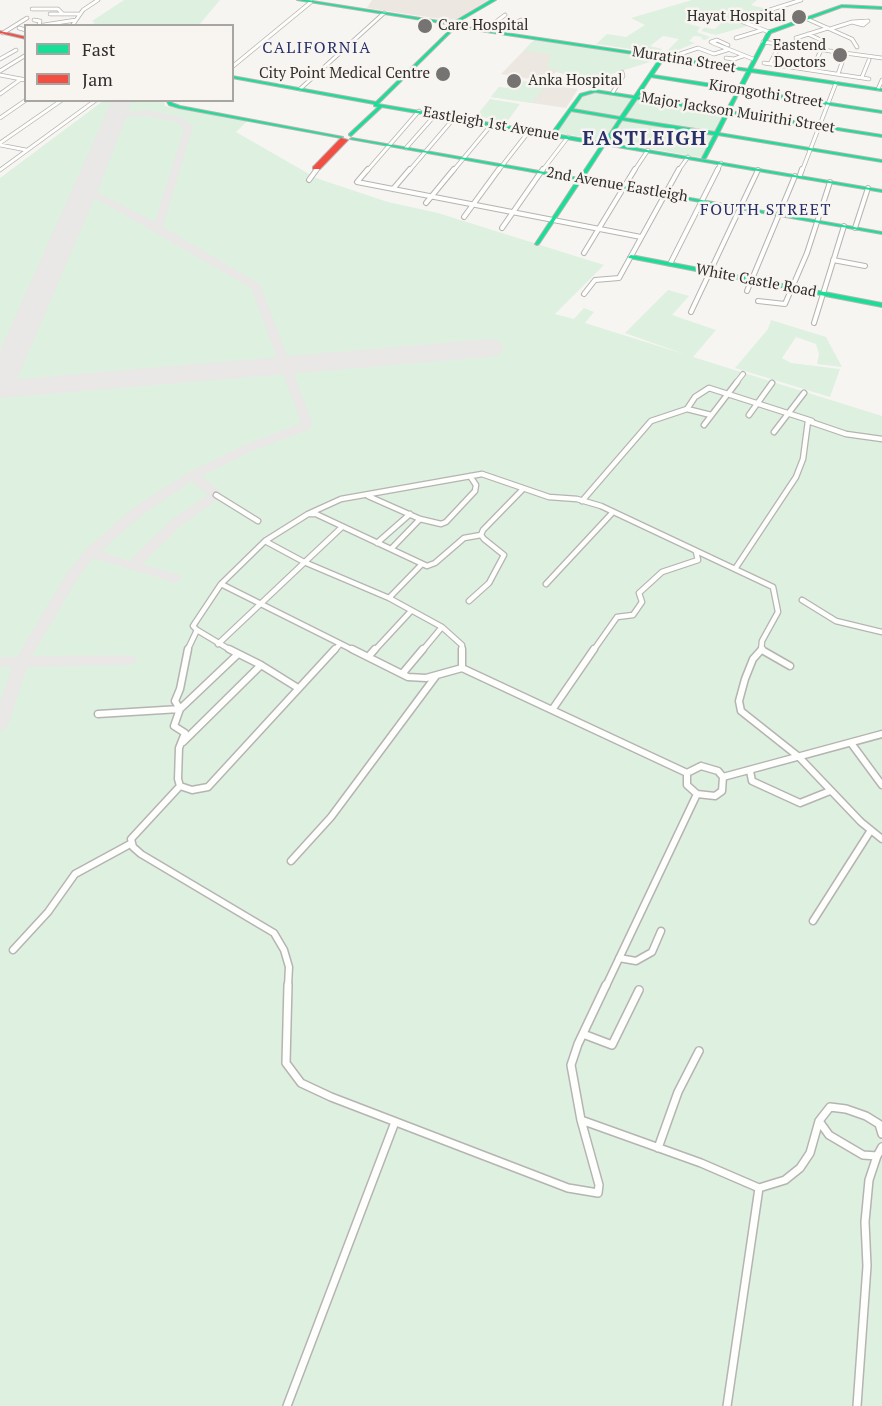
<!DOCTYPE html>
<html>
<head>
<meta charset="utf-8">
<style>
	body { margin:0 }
	#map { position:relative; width:882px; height:1406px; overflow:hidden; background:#f7f5f2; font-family:"PT Serif",serif }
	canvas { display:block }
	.legend { position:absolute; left:24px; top:24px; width:210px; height:78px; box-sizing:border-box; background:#f8f5f1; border:2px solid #a8a6a3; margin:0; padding:8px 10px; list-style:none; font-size:18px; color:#302f2d }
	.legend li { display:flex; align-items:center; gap:12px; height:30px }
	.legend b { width:30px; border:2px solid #a8a6a3 }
</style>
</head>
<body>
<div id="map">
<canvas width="882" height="1406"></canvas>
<ul class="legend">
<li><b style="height:8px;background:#16e098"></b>Fast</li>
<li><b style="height:8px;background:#f24e42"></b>Jam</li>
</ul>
</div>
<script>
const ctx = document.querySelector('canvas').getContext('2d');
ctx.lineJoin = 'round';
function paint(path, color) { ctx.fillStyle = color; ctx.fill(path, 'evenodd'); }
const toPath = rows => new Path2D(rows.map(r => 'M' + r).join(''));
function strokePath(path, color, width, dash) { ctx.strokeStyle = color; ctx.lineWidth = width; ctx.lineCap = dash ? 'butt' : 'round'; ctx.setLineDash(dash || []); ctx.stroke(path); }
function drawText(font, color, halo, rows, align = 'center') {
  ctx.font = font + ' "PT Serif",serif'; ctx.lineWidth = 5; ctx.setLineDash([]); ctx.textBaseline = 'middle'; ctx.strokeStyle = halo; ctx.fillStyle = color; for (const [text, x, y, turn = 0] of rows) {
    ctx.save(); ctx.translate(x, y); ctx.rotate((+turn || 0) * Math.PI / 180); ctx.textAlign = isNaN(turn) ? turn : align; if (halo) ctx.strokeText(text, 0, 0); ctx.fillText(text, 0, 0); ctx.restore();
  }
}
const built = toPath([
	[372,0,488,0,457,19,448,20,367,8],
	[534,40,655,57,656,60,589,81,556,72,548,82,501,74],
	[514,80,578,89,566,108,491,97,499,87,507,88]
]);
const green = toPath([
	[124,0,220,0,199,25,91,25,95,23,92,21],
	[692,0,757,0,751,5,767,9,739,20,751,25,716,35,701,31,704,28,715,29,725,19,702,14,689,24,700,27,697,32,710,37,705,40,701,39,702,37,694,36,689,41,695,43,673,52,684,57,664,54,679,39,663,36,650,46,662,49,658,53,596,44,607,34,626,37,645,25,631,18],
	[534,40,648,56,658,59,589,81,551,69,547,65,551,55,524,50],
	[514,80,515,80,546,85,532,103,491,97,499,87,507,88],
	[588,91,613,92,729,112,704,158,554,132,578,98],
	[490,99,520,104,506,123,498,122,477,115],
	[103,101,164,101,165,106,247,121,236,132,316,178,388,202,438,213,604,265,555,314,574,319,584,308,594,312,585,323,687,355,625,333,668,290,689,296,672,315,716,330,693,357,882,416,882,1406,0,1406,0,178],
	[771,320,826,337,842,367,817,364,819,354,816,344,796,337,782,358,791,363,840,369,830,397,735,368,768,329]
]);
const taxiway = toPath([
	[147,110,182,118,193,127,163,227,260,284,313,424,308,430,250,452,202,476,220,492,222,495,220,498,182,525,142,564,180,575,182,578,180,581,175,583,93,558,77,579,32,656,131,655,138,660,131,665,27,667,8,725,5,729,0,731,0,703,12,667,0,667,0,657,17,657,67,573,86,549,132,509,189,472,242,446,301,423,251,288,81,190,89,188,155,222,184,128,176,122,147,116,127,117,112,126,108,123,122,113,147,110],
	[192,481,208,495,172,519,129,561,101,551,142,515,192,481]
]);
const runway = toPath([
	[112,100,128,100,131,105,98,190,17,379,490,339,500,342,504,348,500,354,490,357,0,398,0,351,112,100]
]);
const streetFar4 = toPath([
	[32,9,58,9,63,14],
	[50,14,80,14],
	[805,18,852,39,857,47],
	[34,20,40,21,39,25],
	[738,20,801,0],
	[738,20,769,32],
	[868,21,863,25,852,22,868,21],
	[37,26,76,20],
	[72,26,83,10,98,0],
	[19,28,26,30],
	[830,29,852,22],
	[485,30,505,15],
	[502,32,521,20],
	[3,33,27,18],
	[808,34,823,41,819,50],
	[736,38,762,30],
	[796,38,828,28],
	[711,42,717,40,728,45],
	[763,42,882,58],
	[713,43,753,59],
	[680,54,698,48,714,54,727,50],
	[726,58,734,59,743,56],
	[0,59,16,50],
	[764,63,869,79],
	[770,64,778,48],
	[232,67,311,2],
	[812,70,821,50],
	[0,71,26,55],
	[838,74,844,57],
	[0,75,26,80],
	[862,77,869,60],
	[300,89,384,13],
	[878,89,882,80],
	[613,92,623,76,622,72],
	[0,94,21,79],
	[0,118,26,100],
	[0,143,62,100],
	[0,145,26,150],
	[406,148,436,114],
	[0,170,96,100],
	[316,171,318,168],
	[367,171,419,111],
	[409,171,455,117],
	[453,171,492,124],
	[498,171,530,130],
	[542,171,568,137],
	[634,171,648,150],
	[678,171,688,157],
	[717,171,721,163],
	[802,171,836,83]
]);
const streetFar3 = toPath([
	[368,169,357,182,641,237],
	[800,175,802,169],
	[309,180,317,169],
	[393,189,410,169],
	[426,203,454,169],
	[464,217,499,169],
	[502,228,543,169],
	[855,228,868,188],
	[584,253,635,169],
	[833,260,865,266],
	[670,264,718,169],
	[747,291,795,176],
	[584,294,595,280,619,278,679,169],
	[758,301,785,304,807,253,830,182],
	[691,312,758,170],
	[814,323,844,226],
	[736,383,743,374]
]);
const streetFar2 = toPath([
	[687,409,695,397,709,388,812,421],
	[749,415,772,383],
	[704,425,737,382],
	[774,432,804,393],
	[216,495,258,521],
	[368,496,420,519,441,524,446,522,475,491,476,485,470,476],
	[582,501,651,421,687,409,711,415],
	[310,514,316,514,427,566,435,563,464,538,481,535],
	[265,541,304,562,389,598,442,627],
	[377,543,410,514],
	[391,549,420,519],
	[735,569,796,477,803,459,808,421,846,434,882,439],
	[221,584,355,651],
	[546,584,613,512],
	[389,598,422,564],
	[802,600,836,621,882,632],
	[469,601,489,583,504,555,484,539,481,535,483,530,523,489],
	[197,630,232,651],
	[218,644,342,527],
	[187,651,197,630,193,626,221,584,265,541,308,514,341,499,482,474,549,497,577,499,601,506,773,587,778,612,762,641,761,651],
	[334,651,340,644],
	[374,651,411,611],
	[422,651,442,627,462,645,462,651],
	[593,651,617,617,633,615,642,602,639,593,662,572,698,560,696,552]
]);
const streetFar1 = toPath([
	[188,649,180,689,175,701,180,709,174,726,185,733,179,748,178,779,180,786,131,839,133,847,141,854,274,933,284,950,289,967,288,986],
	[229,649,261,665,298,688],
	[352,649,402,674],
	[423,649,402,674,408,677,426,678,462,668],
	[462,649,462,668],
	[762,649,753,659,745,679,739,701,741,711,799,757,861,822,882,839],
	[762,650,790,666],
	[368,657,375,649],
	[462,668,687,773],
	[552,710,594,649],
	[98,714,180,709,238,654],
	[183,742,261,665],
	[851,743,882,785],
	[701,766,718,771,723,777,722,791,715,796,697,794,687,785,687,773,701,766],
	[750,771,752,781,800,803,830,791],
	[723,777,882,734],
	[180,786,192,790,208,787,335,649],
	[291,861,331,817,436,676],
	[813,921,871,830],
	[13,950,48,912,75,874,132,843],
	[619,958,636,961,652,952,661,931],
	[606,986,697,794]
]);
const street = toPath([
	[288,985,286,1063,301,1083,331,1097,568,1188,598,1193,599,1185,581,1120,571,1065,578,1044,606,985],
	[583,1034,612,1045,639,990],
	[581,1120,701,1163,759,1188],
	[882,1134,879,1124,866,1116,846,1109,830,1107,819,1121,829,1135,863,1155,877,1156,882,1147],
	[658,1148,678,1092,699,1051],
	[287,1406,395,1122],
	[727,1406,759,1188,785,1180,800,1168,810,1153,819,1121],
	[857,1406,867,1266,865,1222,869,1180,877,1156]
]);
const fast = toPath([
	[297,0,306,0,452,23,491,0,496,0,453,25,297,0],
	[842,5,882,7,882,9,842,7,771,33,752,69,882,89,882,91,751,72,742,89,882,111,882,113,740,91,730,111,882,135,882,137,729,113,719,133,882,160,882,162,718,135,706,158,704,159,702,158,714,135,622,120,608,142,606,142,606,143,882,190,882,192,605,145,583,179,882,232,882,234,581,181,539,244,537,245,535,244,577,180,350,139,352,138,579,178,601,145,382,107,351,136,349,135,349,134,378,107,374,106,374,104,232,78,232,76,376,102,454,26,455,28,378,104,602,142,604,142,619,119,571,111,556,133,552,132,580,94,595,90,634,96,660,58,460,28,459,26,748,69,768,31,842,5],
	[664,59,747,71,738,88,653,75,664,59],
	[651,77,737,91,726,110,638,97,651,77],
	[595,92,633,98,620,117,573,109,582,96,595,92],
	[637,99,725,113,715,132,624,118,637,99],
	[166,100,170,100,172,103,180,106,343,137,341,138,179,108,169,105,166,100],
	[631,255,882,303,882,307,629,258,628,257,631,255]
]);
const jam = toPath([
	[0,31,26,37,26,39,0,33,0,31],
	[341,138,348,140,320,169,313,169,313,167,341,138]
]);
const markers = [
	[799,17,8,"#767472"],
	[425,26,8,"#767472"],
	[840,55,8,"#767472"],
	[443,74,8,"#767472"],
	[514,81,8,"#767472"]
];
const farPoinames = [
	["Hayat Hospital",786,17],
	["Care Hospital",438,26,"left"],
	["Eastend",826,46],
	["Doctors",826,63],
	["City Point Medical Centre",430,74],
	["Anka Hospital",528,81,"left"]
];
const farStreetnames = [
	["Muratina Street",684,60,9],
	["Kirongothi Street",766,94,9],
	["Major Jackson Muirithi Street",738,113,9],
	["Eastleigh 1st Avenue",491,124,10],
	["2nd Avenue Eastleigh",617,185,10],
	["White Castle Road",756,281,11]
];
const farNeighbourhoodnames = [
	["CALIFORNIA",317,48],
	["FOUTH STREET",766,210]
];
const farDistrictnames = [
	["EASTLEIGH",645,139]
];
paint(built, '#ece7e1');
paint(green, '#def0df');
paint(taxiway, '#e9e8e6');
paint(runway, '#e9e8e6');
strokePath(streetFar4, '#b6b4b2', 4.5);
strokePath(streetFar3, '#b6b4b2', 6);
strokePath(streetFar2, '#b6b4b2', 7);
strokePath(streetFar1, '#b6b4b2', 9);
strokePath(street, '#b6b4b2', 10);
strokePath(fast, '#b6b4b2', 2);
strokePath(jam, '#b6b4b2', 2);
strokePath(streetFar4, '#fefefd', 3);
strokePath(streetFar3, '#fefefd', 4);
strokePath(streetFar2, '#fefefd', 4.5);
strokePath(streetFar1, '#fefefd', 6);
strokePath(street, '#fefefd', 7);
paint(fast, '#16e098');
paint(jam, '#f24e42');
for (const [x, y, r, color] of markers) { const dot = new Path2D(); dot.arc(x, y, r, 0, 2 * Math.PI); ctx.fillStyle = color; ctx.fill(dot); strokePath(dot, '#f8f5f1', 2); }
drawText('15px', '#302f2d', '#f8f5f1', farPoinames, 'right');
drawText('15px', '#302f2d', '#f8f5f1', farStreetnames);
ctx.letterSpacing = '1.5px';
drawText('16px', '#27306a', '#f8f5f1', farNeighbourhoodnames);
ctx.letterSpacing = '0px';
ctx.letterSpacing = '1.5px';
drawText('bold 20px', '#27306a', '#f8f5f1', farDistrictnames);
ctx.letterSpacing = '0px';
</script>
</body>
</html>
